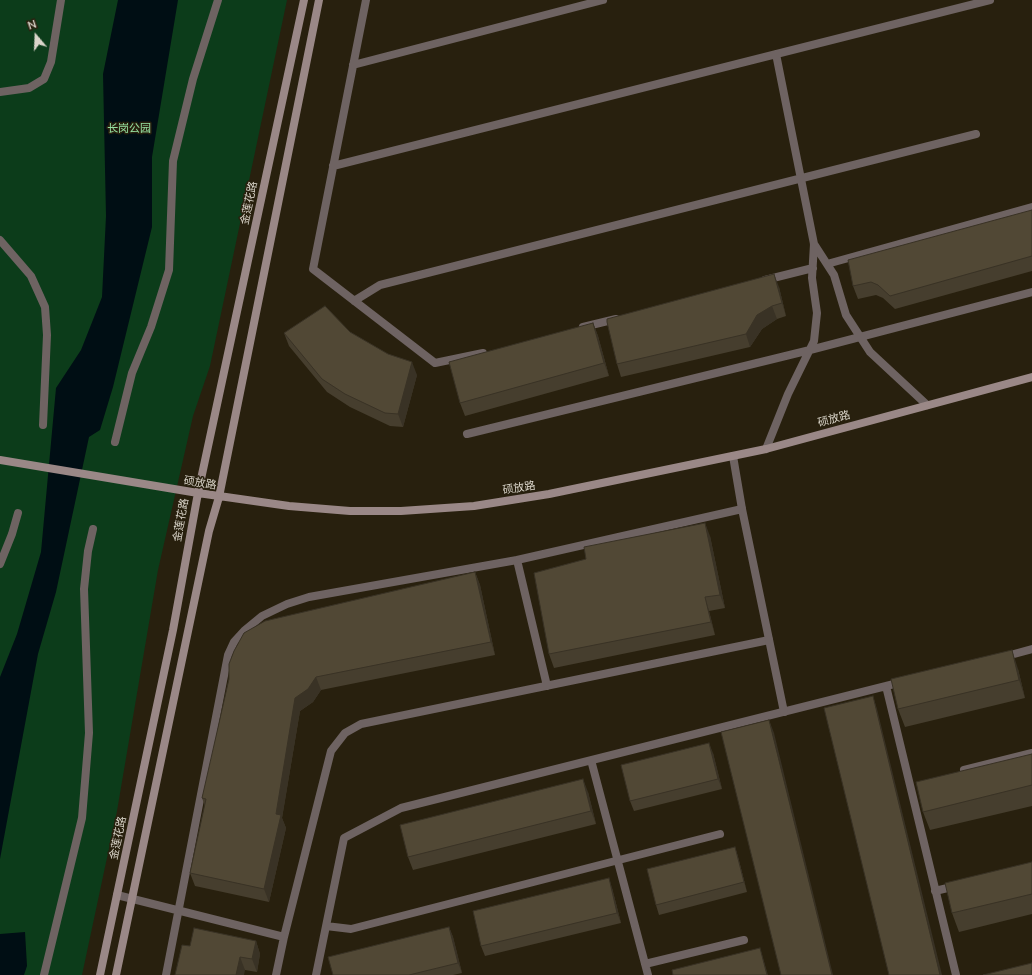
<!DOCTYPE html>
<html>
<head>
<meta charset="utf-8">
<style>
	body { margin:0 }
	#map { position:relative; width:1032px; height:975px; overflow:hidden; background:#28200e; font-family:Mulish,sans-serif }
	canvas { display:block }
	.north { position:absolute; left:16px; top:16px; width:40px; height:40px; -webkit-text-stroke:3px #28200e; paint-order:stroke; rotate:341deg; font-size:11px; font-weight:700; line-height:16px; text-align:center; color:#dad5ca }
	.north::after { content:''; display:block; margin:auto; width:14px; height:18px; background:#dad5ca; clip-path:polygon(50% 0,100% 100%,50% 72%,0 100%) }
</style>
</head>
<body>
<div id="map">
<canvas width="1032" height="975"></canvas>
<div class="north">N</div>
</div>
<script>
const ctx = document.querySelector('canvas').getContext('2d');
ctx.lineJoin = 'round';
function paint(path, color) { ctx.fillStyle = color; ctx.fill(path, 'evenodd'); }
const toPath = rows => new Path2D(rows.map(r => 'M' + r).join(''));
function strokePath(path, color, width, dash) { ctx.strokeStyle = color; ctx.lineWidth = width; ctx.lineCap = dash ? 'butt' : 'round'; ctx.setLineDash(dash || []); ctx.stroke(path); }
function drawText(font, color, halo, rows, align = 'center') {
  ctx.font = font + ' Mulish,"Noto Sans SC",sans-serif'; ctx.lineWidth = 3; ctx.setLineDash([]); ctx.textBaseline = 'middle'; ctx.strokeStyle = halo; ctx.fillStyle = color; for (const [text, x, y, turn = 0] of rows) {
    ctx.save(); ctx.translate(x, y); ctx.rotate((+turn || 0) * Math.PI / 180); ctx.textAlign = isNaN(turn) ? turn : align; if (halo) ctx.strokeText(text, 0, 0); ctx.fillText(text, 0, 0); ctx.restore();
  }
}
const green = toPath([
	[0,0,287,0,210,366,193,416,158,570,117,811,82,975,0,975]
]);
const water = toPath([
	[118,0,178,0,152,157,152,227,113,387,100,430,89,437,56,592,38,654,0,859,0,677,17,634,41,552,56,388,81,350,102,297,106,216,103,74],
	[25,932,27,966,24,975,0,975,0,934]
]);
const lane = toPath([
	[366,0,313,269,435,363,483,353],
	[353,65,603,0],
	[0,92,29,88,44,79,51,62,61,0],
	[333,166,990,0],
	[0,240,31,276,45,307,47,335,43,425],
	[814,244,834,275,846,315,870,352,927,405],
	[827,264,1032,207],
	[765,280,813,268],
	[354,301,380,285,976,134],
	[583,327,616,319],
	[467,434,810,350,1032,292],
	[115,442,132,373,151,327,169,270,173,161,193,79,218,0],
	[766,449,788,394,814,341,817,313,812,278,814,244,776,54],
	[517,560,547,686],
	[0,564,12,534,18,513],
	[1003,657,1032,649],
	[886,686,956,975],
	[591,760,648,975],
	[964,770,1032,753],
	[935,891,956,886],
	[117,895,284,937],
	[326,926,351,929,720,834],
	[645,964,744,940],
	[44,975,82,818,89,733,84,589,88,551,93,529],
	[166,975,228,655,234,642,245,630,262,616,287,604,309,597,517,560,742,509],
	[276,975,284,937,331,751,345,733,361,724,769,640],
	[316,975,344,838,401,808,902,682]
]);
const street = toPath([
	[733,456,742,509,784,712]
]);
const secondary = toPath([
	[0,460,198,493,289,506,350,511,401,511,474,506,549,494,766,449,1032,377],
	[100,975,173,630,198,493,304,0],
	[116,975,209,531,219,497,319,0]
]);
const wall = toPath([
	[1032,210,1032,271,895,309,883,298,876,295,858,299,853,286],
	[779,287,786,316,777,319,762,329,750,347,621,377,617,364],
	[593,323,598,336,609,376,465,416,460,403],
	[350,332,417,375,403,427,390,426,350,407,327,392,289,346,284,333],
	[710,536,725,608,709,611,715,635,554,668,549,654],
	[475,572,480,585,495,655,321,690,313,702,300,711,282,818,286,828,269,902,195,886,190,873,205,806,202,798,244,633],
	[1018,669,1025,698,905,727,898,709],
	[713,753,722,789,634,811,630,801],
	[1032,754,1032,806,930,830,923,812],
	[588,792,596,824,413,870,408,857],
	[735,847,738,857,747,892,659,915,656,905],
	[1032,862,1032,914,959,932,952,913],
	[612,888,621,923,485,956,481,946],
	[449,927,453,937,462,973,453,975,333,975],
	[256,941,260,954,257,972,245,970,190,946]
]);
const shadedWall = toPath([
	[774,274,779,287,786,316,782,303],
	[772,306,777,319,762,329,750,347,746,334,757,315],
	[593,323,598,336,609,376,604,363],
	[412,362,417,375,403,427,398,414],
	[705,523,710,536,725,608,720,595],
	[475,572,480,585,495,655,491,642],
	[705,597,709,611,715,635,711,622],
	[1012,650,1018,669,1025,698,1019,680],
	[316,677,321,690,313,702,300,711,282,818,286,828,269,902,264,889,295,698],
	[873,696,877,709,942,975,940,975],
	[769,720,774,733,833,975,832,975],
	[709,743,713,753,722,789,718,779],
	[583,779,588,792,596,824,591,811],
	[735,847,738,857,747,892,744,882],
	[609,878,612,888,621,923,617,913],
	[449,927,453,937,462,973,458,963],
	[256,941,260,954,257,972,252,959],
	[760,948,763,958,768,975,767,975],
	[240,957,245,970,244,975,236,975]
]);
const building = toPath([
	[1032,210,1032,256,890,296,878,285,871,282,853,286,848,260,1032,210],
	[774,274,782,303,772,306,757,315,746,334,617,364,607,322,607,319,774,274],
	[325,306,350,332,388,354,412,362,398,414,385,413,345,394,322,379,284,333,325,306],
	[593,323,604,363,460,403,449,362,593,323],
	[705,523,720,595,705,597,711,622,549,654,534,573,586,559,584,547,705,523],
	[475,572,491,642,316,677,308,689,295,698,276,814,281,815,264,889,190,873,206,799,202,798,229,679,229,664,234,651,244,633,265,621,475,572],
	[1012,650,1019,680,898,709,891,679,1012,650],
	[873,696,940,975,889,975,824,708,873,696],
	[769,720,832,975,781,975,721,732,769,720],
	[709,743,718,779,630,801,621,765,709,743],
	[1032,754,1032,785,923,812,916,782,1032,754],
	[583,779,591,811,408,857,400,825,583,779],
	[735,847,744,882,656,905,647,869,735,847],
	[1032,862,1032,894,952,913,945,883,1032,862],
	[609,878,617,913,481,946,473,911,609,878],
	[449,927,458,963,409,975,333,975,328,957,449,927],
	[194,928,256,941,252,959,240,957,236,975,175,975,182,945,190,946,194,928],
	[760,948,767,975,673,975,672,970,760,948],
	[1032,963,1032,975,983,975,1032,963]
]);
const parkNames = [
	["长岗公园",129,129]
];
const streetNames = [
	["金莲花路",249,203,-78],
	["硕放路",834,419,-15],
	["硕放路",200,483,9],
	["硕放路",519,488,-9],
	["金莲花路",181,520,-80],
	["金莲花路",118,838,-78]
];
paint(green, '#0c3c1a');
paint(water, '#000e14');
strokePath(lane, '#6e6362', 8);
strokePath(street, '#6e6362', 8);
strokePath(secondary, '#9a8887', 8);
paint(wall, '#463e2e');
paint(shadedWall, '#393225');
paint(building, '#514835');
strokePath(building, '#393225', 1);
drawText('11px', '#94e0a1', '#28200e', parkNames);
drawText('11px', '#dad5ca', '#28200e', streetNames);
</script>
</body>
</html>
